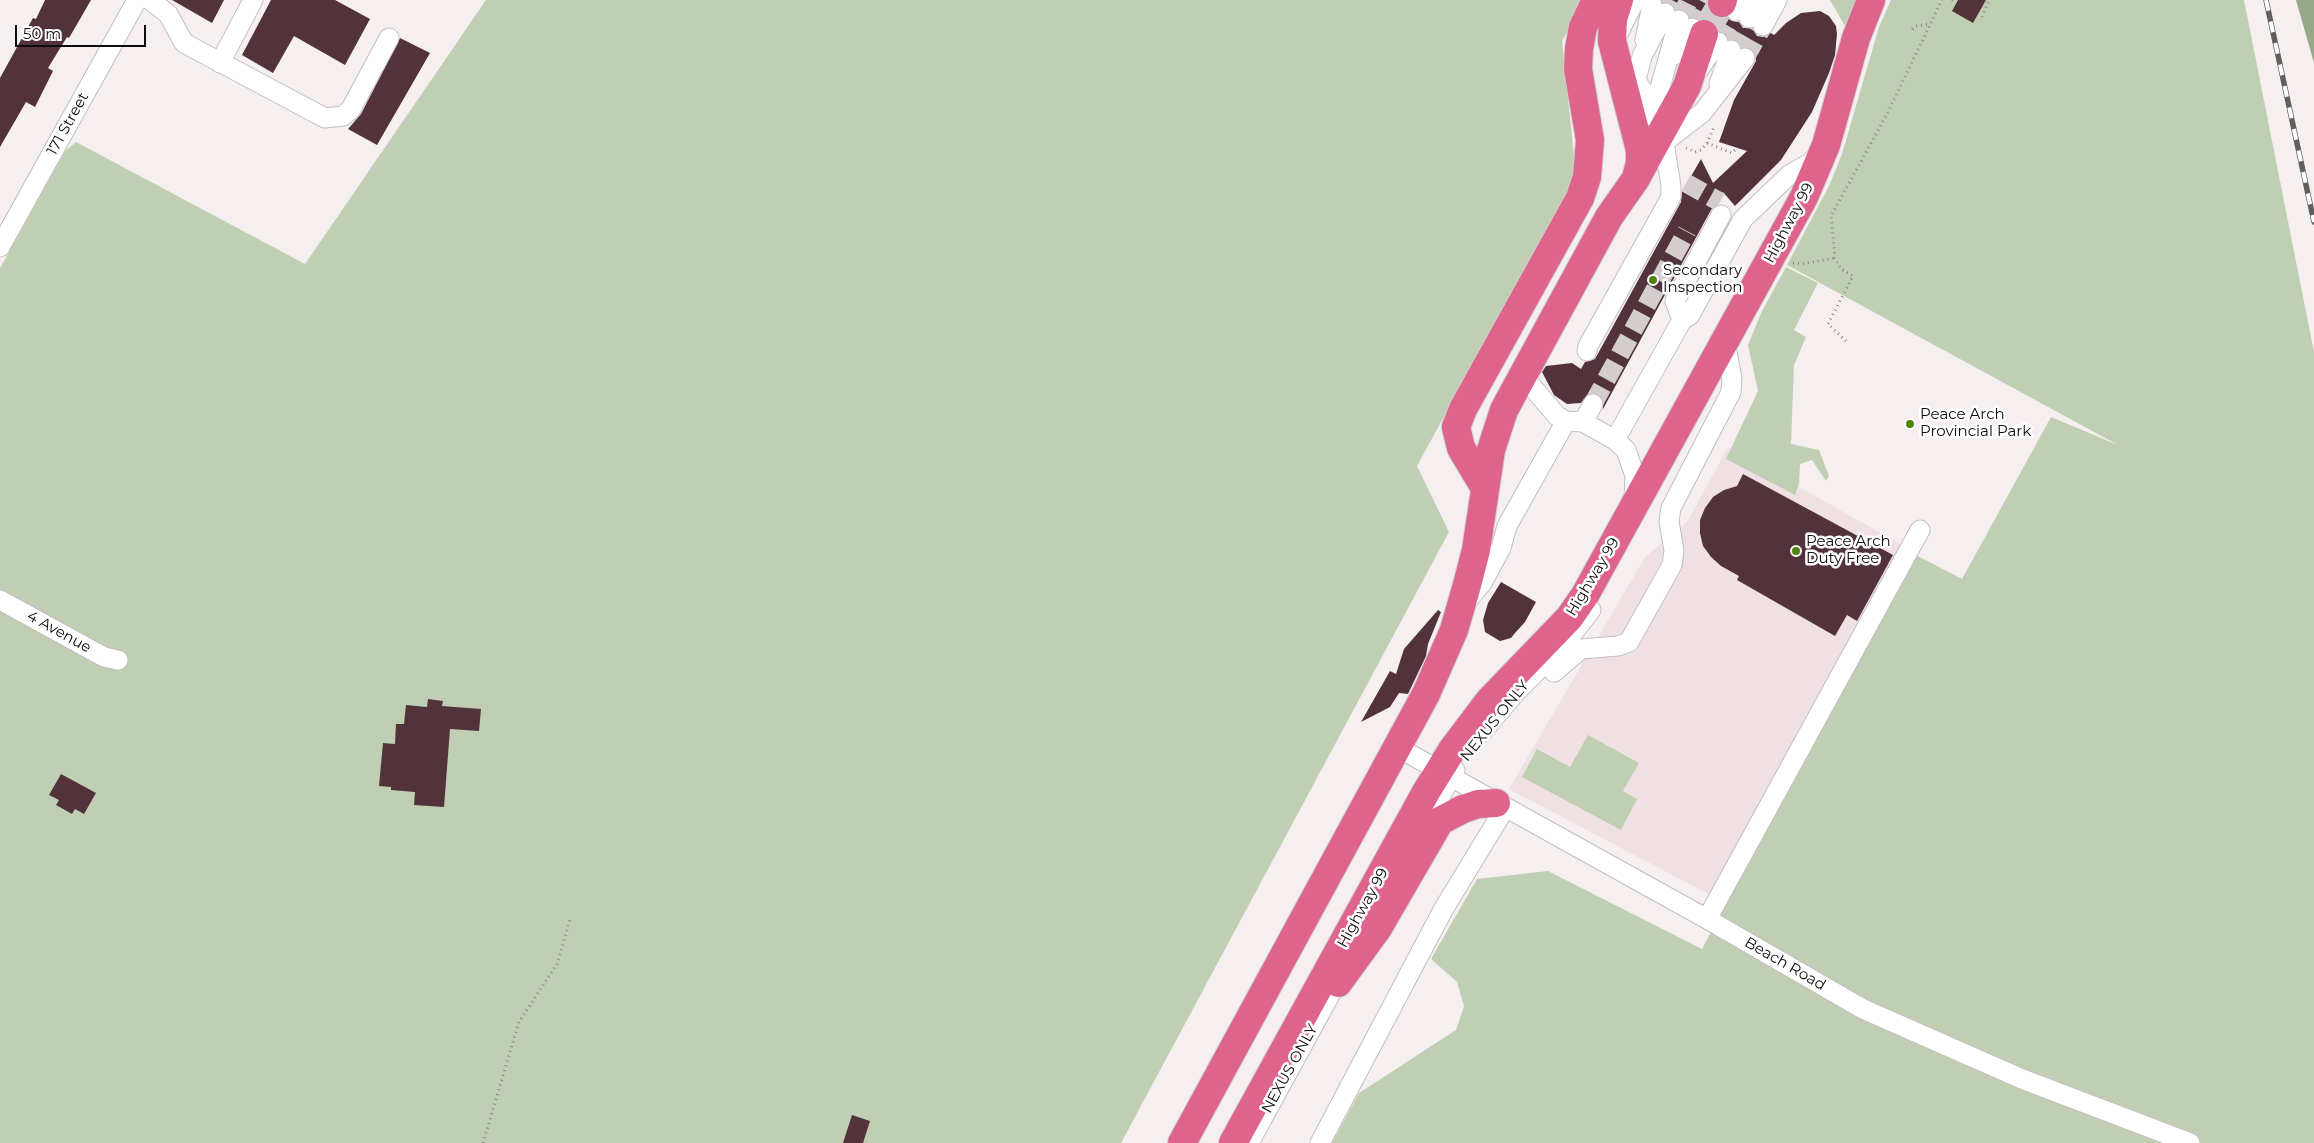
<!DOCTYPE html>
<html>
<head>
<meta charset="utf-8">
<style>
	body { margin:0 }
	#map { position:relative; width:2314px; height:1143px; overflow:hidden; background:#f6eff0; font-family:Montserrat,sans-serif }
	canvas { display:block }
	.scale { position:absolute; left:15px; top:25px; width:131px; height:22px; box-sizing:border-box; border:2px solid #0d0b0b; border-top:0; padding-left:6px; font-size:15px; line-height:18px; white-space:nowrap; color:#0d0b0b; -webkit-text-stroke:4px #fffefe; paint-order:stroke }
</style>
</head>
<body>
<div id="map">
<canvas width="2314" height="1143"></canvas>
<div class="scale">50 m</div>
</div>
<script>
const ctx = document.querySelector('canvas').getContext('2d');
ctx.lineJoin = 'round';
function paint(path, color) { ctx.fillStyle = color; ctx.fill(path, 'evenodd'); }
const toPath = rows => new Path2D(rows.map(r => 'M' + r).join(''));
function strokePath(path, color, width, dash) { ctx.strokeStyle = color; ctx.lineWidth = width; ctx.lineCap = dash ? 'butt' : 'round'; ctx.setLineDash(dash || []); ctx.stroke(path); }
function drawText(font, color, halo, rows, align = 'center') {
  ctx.font = font + ' Montserrat,sans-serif'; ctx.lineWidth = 5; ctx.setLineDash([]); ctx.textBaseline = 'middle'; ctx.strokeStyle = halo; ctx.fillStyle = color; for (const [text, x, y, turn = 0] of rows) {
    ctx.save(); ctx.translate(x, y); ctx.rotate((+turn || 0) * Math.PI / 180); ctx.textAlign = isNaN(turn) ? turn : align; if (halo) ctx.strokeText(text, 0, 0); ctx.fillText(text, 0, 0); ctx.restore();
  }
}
const built = toPath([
	[1728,447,1904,546,1710,895,1509,789,1645,557,1687,522]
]);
const green = toPath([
	[486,0,1586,0,1562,41,1576,175,1417,466,1449,532,1121,1143,0,1143,0,268,65,151,76,142,305,264],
	[1829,0,1859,0,1848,31,1830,0],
	[1891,0,2244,0,2314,352,2314,1143,1332,1143,1359,1093,1456,1030,1464,1006,1457,982,1431,959,1477,879,1548,871,1702,949,1914,554,1962,579,2051,417,2118,445,1787,265,1830,184,1842,154,1879,27],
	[1786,267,1818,283,1794,330,1806,337,1794,365,1791,444,1819,450,1829,476,1826,481,1812,460,1800,464,1799,484,1795,495,1726,459,1758,391,1748,345,1761,313],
	[1588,735,1639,763,1623,791,1637,799,1621,830,1522,777,1537,749,1570,767]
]);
const water = toPath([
	[2296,0,2314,0,2314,63]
]);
const building = toPath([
	[45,0,91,0,69,38,67,37,48,68,53,71,35,107,26,102,0,147,0,78,33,18,36,19],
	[172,0,224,0,212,23],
	[271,0,335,0,370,19,345,65,294,36,273,73,242,55],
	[1662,0,1707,0,1707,7,1711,14,1718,18,1727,18,1732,21,1739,22,1743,28,1752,28,1757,36,1763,37,1771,33,1774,35,1786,23,1801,13,1820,11,1829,16,1836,26,1837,34,1835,55,1829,73,1812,112,1781,160,1735,206,1723,192,1711,210,1603,409,1602,398,1593,393,1587,395,1581,403,1567,404,1554,395,1542,372,1546,366,1572,363,1581,369,1585,362,1595,359,1681,202,1682,192,1701,159,1713,183,1747,151,1719,142,1734,100,1756,61,1755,53,1752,49,1742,47,1735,40,1729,39,1709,19,1690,17,1687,12,1682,9,1675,10,1671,3,1663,2],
	[1958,0,1986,0,1973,23,1952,11],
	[400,38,430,53,377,145,348,129,361,114],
	[1743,474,1893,555,1857,621,1847,615,1835,636,1737,580,1739,576,1721,566,1711,557,1703,546,1700,533,1700,520,1705,508,1713,497,1724,490,1737,486],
	[1501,582,1536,602,1525,622,1515,633,1511,638,1500,641,1485,632,1483,620,1488,603],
	[1438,610,1441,612,1428,644,1426,656,1408,694,1399,693,1390,707,1361,722,1390,671,1396,674,1404,649],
	[428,699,443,701,442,706,481,709,479,731,450,729,444,807,414,805,415,792,391,790,391,787,379,786,383,743,395,744,396,724,404,724,406,705,427,707],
	[61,774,96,793,84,814,75,809,72,814,56,805,59,800,49,795],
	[852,1115,870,1121,863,1143,843,1143]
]);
const minorTunnel = toPath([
	[1665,13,1672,0],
	[1679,20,1689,0],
	[1692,28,1707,0],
	[1718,42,1736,11],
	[1731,50,1749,18],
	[1745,58,1763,26],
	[1686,183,1720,202],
	[1593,404,1687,231]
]);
const highwayTunnel = toPath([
	[1704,34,1722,3]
]);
const path = toPath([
	[1952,0,1956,2],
	[1982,17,1989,0],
	[1912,29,1916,26,1928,24],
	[1707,143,1732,153,1737,148],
	[1686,148,1695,152,1701,150,1707,143,1714,127],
	[1793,263,1801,264,1835,258],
	[1846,341,1828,324,1853,276,1841,269,1835,258,1831,216,1887,114,1942,0],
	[483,1143,519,1022,557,964,570,920]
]);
const minor = toPath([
	[150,0,168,14,184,43,325,118,343,116,351,109,389,38],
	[1736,11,1741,0],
	[1749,18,1759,0],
	[1763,26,1777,0],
	[1619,32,1635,0],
	[1645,40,1652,5],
	[1674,55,1692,28],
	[220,63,253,0],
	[1699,69,1718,42],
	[1719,84,1731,50],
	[1634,88,1642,56,1665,13],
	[1652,116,1679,20],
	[1658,147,1702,113,1745,58],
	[0,247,137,0],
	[1682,320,1675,301,1721,215],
	[1587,351,1588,346,1671,197,1671,186,1662,130,1654,108,1635,79,1619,63],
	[1526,367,1528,382,1557,416,1566,421,1583,422,1615,440,1626,450,1635,476,1634,500],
	[1583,422,1593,404],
	[1615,440,1682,320,1690,315,1743,219,1789,175,1810,163,1822,152],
	[0,600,104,657,118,660],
	[1465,603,1482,583,1501,548,1507,526,1566,421],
	[1554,672,1581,649,1618,646,1629,642,1672,565,1674,551,1669,521,1671,508,1731,392,1732,378,1725,342],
	[1481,733,1518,690,1565,643,1591,610],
	[1397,747,1707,919,1863,1009,2022,1079,2190,1143],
	[1420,833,1455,770],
	[1707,919,1920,530],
	[1249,1143,1342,973],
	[1320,1143,1443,910,1505,808]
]);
const highway = toPath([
	[1619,0,1613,19,1612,41,1640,150,1640,163,1637,174],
	[1722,3,1723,0],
	[1485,488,1461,448,1456,427,1463,409,1580,198,1587,177,1590,140,1578,69,1579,49,1583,27,1596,0],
	[1338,983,1378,928,1440,821,1463,809,1478,804,1496,803],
	[1182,1143,1426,694,1454,630,1467,585,1476,550,1491,450,1504,410,1609,217,1635,180,1687,86,1704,34],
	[1233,1143,1426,792,1452,750,1489,701,1569,618,1585,595,1804,197,1826,145,1856,38,1871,0]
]);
const rail = toPath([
	[2266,0,2314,222]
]);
const markers = [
	[1653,280,5,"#53810d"],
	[1910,424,5,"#53810d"],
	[1796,551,5,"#53810d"]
];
const streetNames = [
	["171 Street",68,124,-61],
	["Highway 99",1789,223,-62],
	["Highway 99",1593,577,-59],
	["4 Avenue",59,632,29],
	["NEXUS ONLY",1495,721,-51],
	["Highway 99",1363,908,-61],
	["Beach Road",1785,964,30],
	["NEXUS ONLY",1290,1069,-61]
];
const poiNames = [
	["Secondary",1663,271],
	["Inspection",1663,288],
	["Peace Arch",1920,415],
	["Provincial Park",1920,432],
	["Peace Arch",1806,542],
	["Duty Free",1806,559]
];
paint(built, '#efe0e4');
paint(green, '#c0cfb3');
paint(water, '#97a788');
paint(building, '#52323b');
strokePath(minorTunnel, '#d3cdce', 19, [19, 9]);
strokePath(highwayTunnel, '#d3cdce', 28, [28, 14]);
strokePath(minor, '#c4bdbf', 21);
strokePath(highway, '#cfcece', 30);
strokePath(path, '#8c8888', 3, [1, 4]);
strokePath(minor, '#fff', 19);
strokePath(highway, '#de648c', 28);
strokePath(rail, '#615e5e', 5.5);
strokePath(rail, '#fffefe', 4, [11]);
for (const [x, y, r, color] of markers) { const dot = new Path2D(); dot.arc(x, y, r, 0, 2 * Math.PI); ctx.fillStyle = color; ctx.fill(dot); strokePath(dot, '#fffefe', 2); }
drawText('15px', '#0d0b0b', '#fffefe', streetNames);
drawText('15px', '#0d0b0b', '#fffefe', poiNames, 'left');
</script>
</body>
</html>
